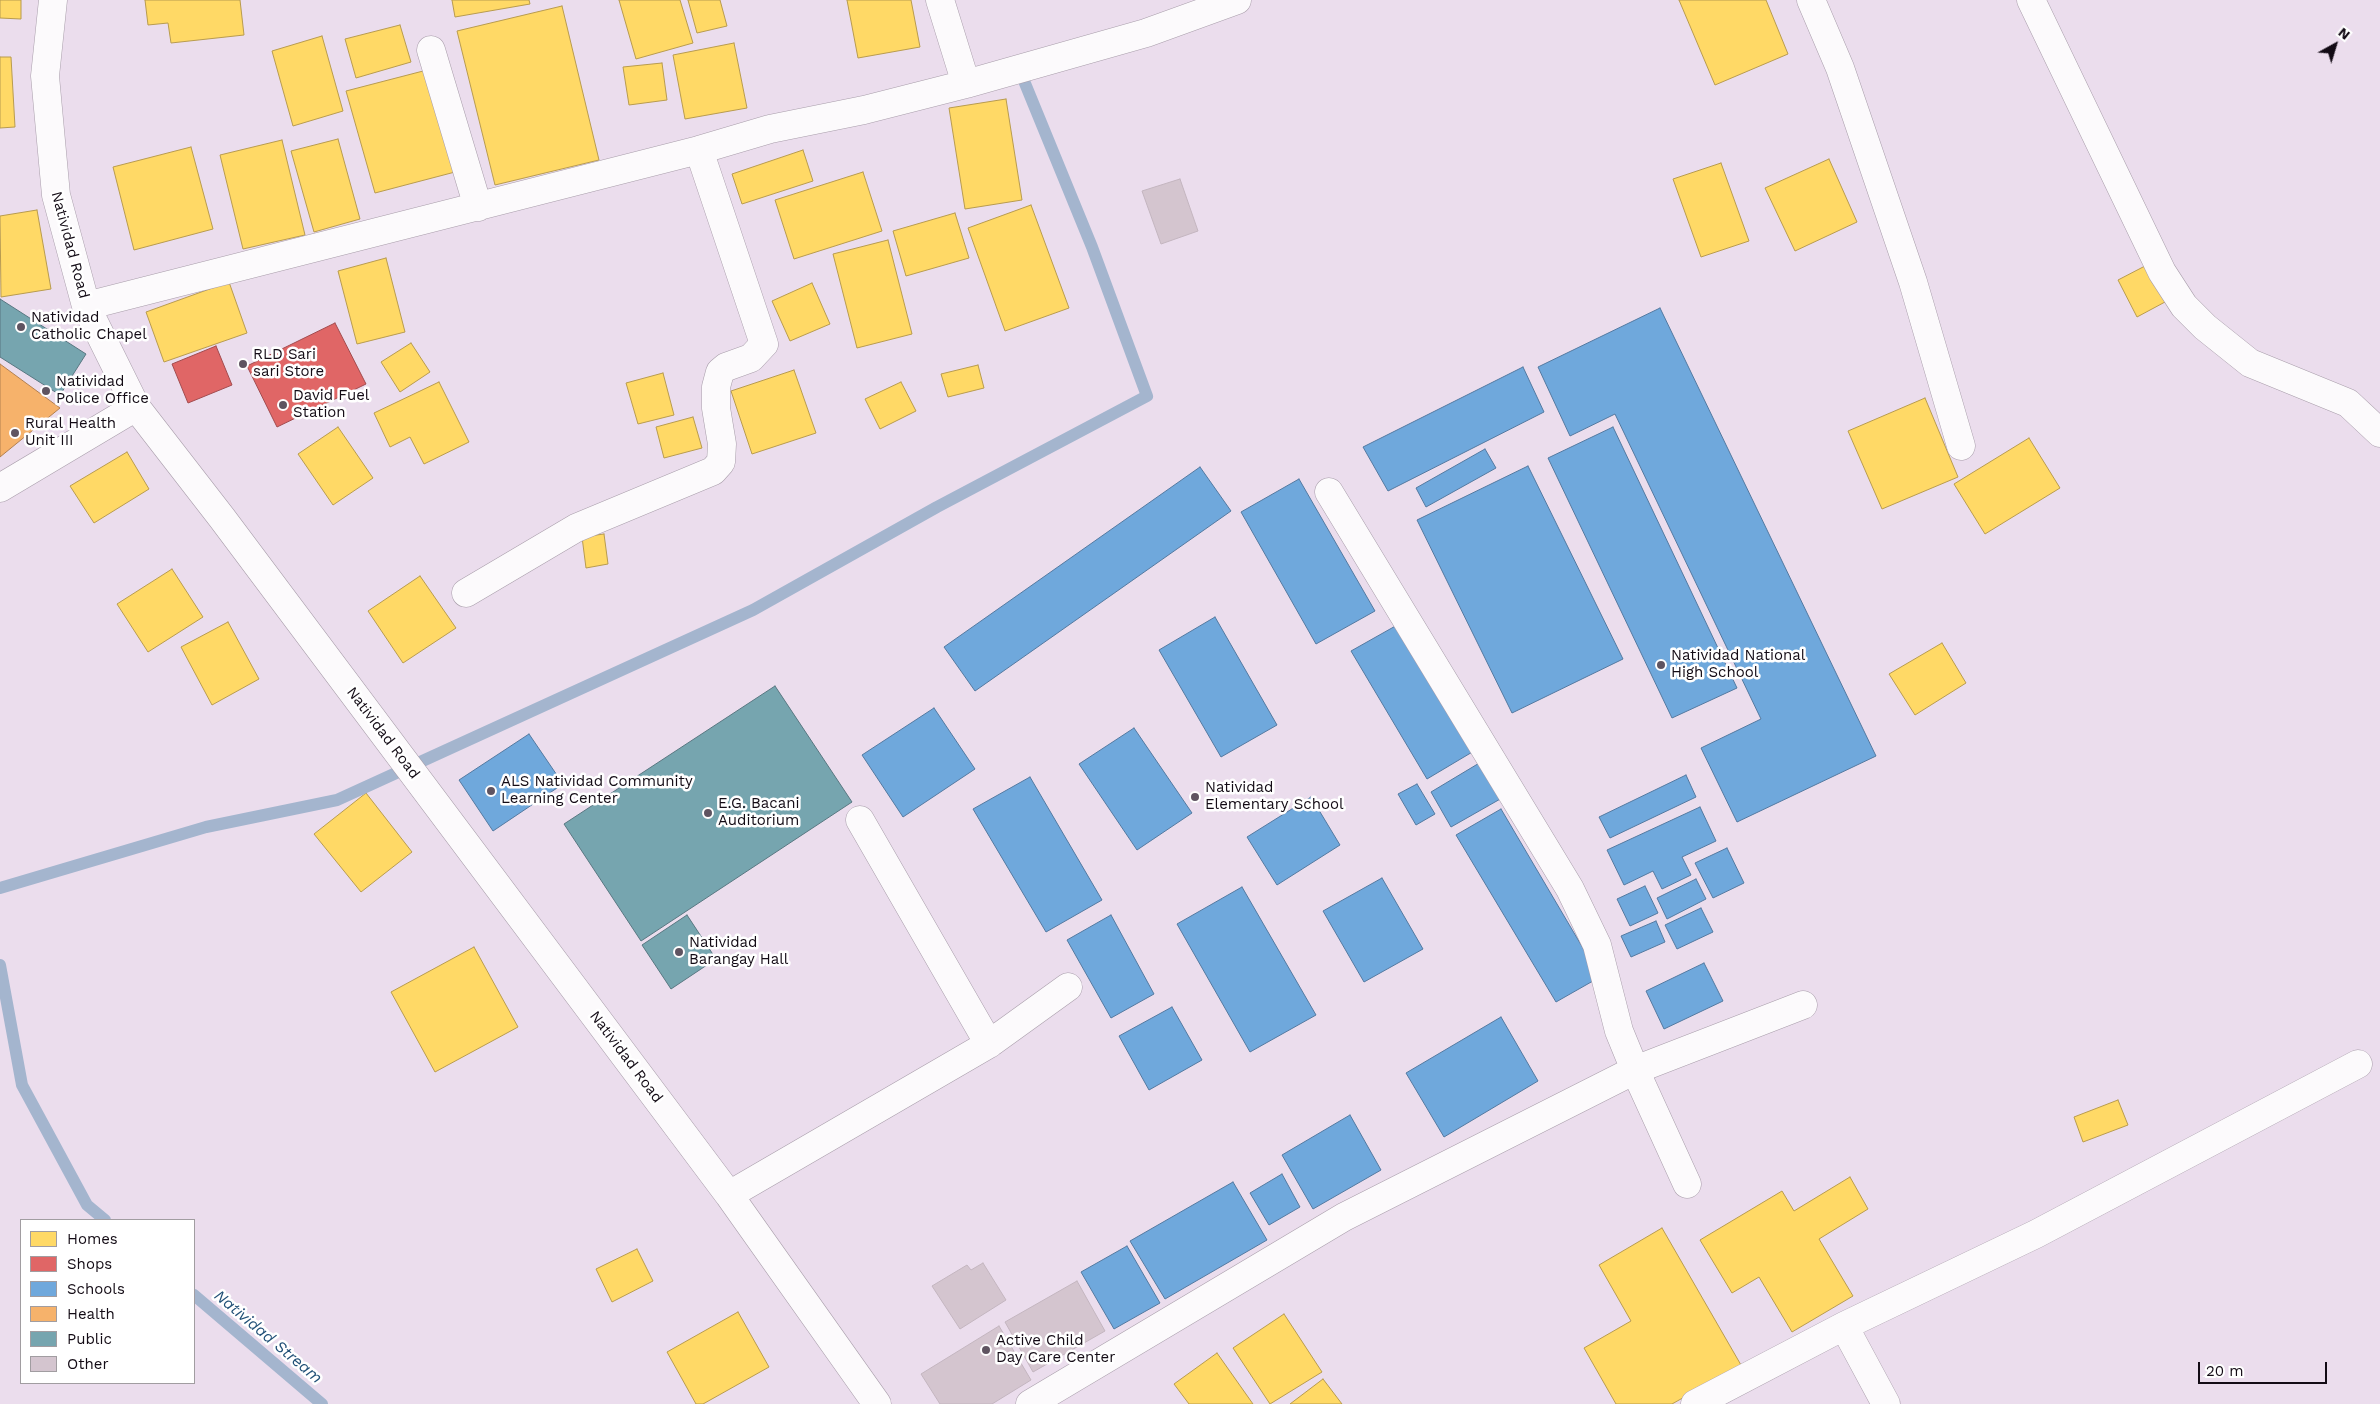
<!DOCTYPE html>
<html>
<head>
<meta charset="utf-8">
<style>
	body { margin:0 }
	#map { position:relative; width:2380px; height:1404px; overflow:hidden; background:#ebdded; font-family:"Work Sans",sans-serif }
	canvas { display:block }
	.legend { position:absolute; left:20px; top:1219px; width:175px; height:165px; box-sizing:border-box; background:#fff; border:1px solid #a19da1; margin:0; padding:6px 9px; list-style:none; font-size:15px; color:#130b15 }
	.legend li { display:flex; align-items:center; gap:10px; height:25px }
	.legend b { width:25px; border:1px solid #a19da1 }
	.north { position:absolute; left:2310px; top:20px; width:50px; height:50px; -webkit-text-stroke:4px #fff; paint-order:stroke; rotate:39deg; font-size:14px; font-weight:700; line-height:20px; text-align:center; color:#130b15 }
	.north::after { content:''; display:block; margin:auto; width:18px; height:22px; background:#130b15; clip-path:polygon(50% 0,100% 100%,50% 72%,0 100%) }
	.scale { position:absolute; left:2198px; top:1362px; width:129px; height:22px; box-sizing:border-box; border:2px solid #130b15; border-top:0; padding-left:6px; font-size:15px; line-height:18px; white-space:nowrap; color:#130b15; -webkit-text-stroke:4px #fff; paint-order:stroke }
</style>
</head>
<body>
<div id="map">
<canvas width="2380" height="1404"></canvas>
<ul class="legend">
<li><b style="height:14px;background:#ffd966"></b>Homes</li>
<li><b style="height:14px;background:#e06666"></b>Shops</li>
<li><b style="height:14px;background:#6fa8dc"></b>Schools</li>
<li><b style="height:14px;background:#f6b26b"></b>Health</li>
<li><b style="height:14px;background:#76a5af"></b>Public</li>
<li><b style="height:14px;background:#d4c5cf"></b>Other</li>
</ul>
<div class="north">N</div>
<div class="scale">20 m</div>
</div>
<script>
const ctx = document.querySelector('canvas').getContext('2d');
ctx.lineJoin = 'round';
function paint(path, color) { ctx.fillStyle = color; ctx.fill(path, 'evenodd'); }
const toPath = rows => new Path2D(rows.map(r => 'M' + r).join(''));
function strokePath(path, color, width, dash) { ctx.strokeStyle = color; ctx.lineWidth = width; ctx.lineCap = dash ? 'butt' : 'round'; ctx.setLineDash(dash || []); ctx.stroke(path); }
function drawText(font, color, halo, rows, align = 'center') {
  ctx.font = font + ' "Work Sans",sans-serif'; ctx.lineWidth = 5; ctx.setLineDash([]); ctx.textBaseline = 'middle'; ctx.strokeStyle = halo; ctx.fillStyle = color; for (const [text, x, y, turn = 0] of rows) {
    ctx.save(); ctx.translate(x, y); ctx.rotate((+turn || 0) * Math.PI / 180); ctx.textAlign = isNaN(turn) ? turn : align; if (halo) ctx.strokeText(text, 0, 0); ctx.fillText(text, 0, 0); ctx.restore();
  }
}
const homes = toPath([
	[0,0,21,0,21,19,0,18,0,0],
	[145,0,240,0,244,35,171,43,168,23,148,25,145,0],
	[452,0,529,0,530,4,455,17,452,0],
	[619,0,680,0,693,43,636,59,619,0],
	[688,0,720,0,727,26,697,33,688,0],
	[847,0,911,0,920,47,858,58,847,0],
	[1679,0,1766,0,1788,54,1715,85,1679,0],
	[562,6,599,160,495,185,457,31,562,6],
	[400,25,411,62,356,78,345,39,400,25],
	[322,36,343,111,293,126,272,51,322,36],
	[734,43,747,108,685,119,673,55,734,43],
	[0,57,11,57,15,127,0,128,0,57],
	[662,63,667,100,629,105,623,67,662,63],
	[427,70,455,172,375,193,346,91,427,70],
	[1006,99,1022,200,965,209,949,108,1006,99],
	[338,139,360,219,314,232,291,151,338,139],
	[282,140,305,235,243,249,220,155,282,140],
	[191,147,213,229,134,250,113,167,191,147],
	[803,150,813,181,742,204,732,174,803,150],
	[1829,159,1857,222,1795,251,1765,188,1829,159],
	[1721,163,1749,241,1701,257,1673,179,1721,163],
	[863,172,882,231,794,259,775,200,863,172],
	[1031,205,1069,308,1005,331,968,228,1031,205],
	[37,210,51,289,1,297,0,216,37,210],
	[955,213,969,258,906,276,893,231,955,213],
	[888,240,912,334,857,348,833,254,888,240],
	[386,258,405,332,357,344,338,271,386,258],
	[2145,266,2165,302,2137,317,2118,280,2145,266],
	[229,282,247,333,164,362,146,312,229,282],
	[812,283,830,324,790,341,772,301,812,283],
	[411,343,430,372,400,392,381,362,411,343],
	[978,365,984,388,948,397,941,374,978,365],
	[794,370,816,433,752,454,731,391,794,370],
	[663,373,674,415,638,424,626,383,663,373],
	[439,382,469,442,424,464,410,437,390,447,374,413,439,382],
	[901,382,916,411,880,429,865,399,901,382],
	[1925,398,1958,477,1882,509,1848,431,1925,398],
	[693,417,702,448,664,458,656,427,693,417],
	[338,427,373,478,333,505,298,454,338,427],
	[2029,438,2060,488,1985,534,1954,484,2029,438],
	[127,452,149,489,94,523,70,486,127,452],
	[604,534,608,564,586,568,582,537,604,534],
	[172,569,203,617,148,652,117,604,172,569],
	[420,576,456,628,403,663,368,611,420,576],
	[228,622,259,679,212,705,181,647,228,622],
	[1942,643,1966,683,1915,715,1889,674,1942,643],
	[366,793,412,852,361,892,314,834,366,793],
	[474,947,518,1027,435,1072,391,992,474,947],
	[2118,1100,2128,1125,2083,1142,2074,1117,2118,1100],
	[1850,1177,1868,1209,1819,1239,1853,1296,1792,1332,1759,1277,1732,1293,1700,1240,1782,1191,1794,1211,1850,1177],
	[1662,1228,1741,1365,1672,1404,1616,1404,1584,1348,1631,1321,1599,1265,1662,1228],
	[637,1249,653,1281,612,1302,596,1269,637,1249],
	[738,1312,769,1367,703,1404,696,1404,667,1352,738,1312],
	[1284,1314,1322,1372,1270,1404,1233,1348,1284,1314],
	[1217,1353,1253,1404,1189,1404,1174,1384,1217,1353],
	[1323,1379,1342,1404,1290,1404,1323,1379]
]);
const shops = toPath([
	[335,323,366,384,277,427,247,366,335,323],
	[216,346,232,385,188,403,172,364,216,346]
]);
const schools = toPath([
	[1660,308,1876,756,1737,822,1701,748,1761,719,1615,414,1570,436,1538,367,1660,308],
	[1523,367,1544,412,1388,491,1363,447,1523,367],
	[1613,427,1737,688,1672,718,1548,458,1613,427],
	[1485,449,1496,468,1426,507,1416,488,1485,449],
	[1528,466,1623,659,1512,713,1417,520,1528,466],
	[1200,467,1231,511,975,691,944,647,1200,467],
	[1299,479,1375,611,1316,644,1241,512,1299,479],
	[1215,617,1277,725,1221,757,1159,650,1215,617],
	[1399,624,1474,751,1427,779,1351,651,1399,624],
	[934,708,975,769,903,817,862,755,934,708],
	[1134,728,1192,813,1137,850,1079,764,1134,728],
	[529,734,563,784,493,831,459,780,529,734],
	[1481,762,1502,798,1451,827,1431,792,1481,762],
	[1686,775,1696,797,1610,838,1599,817,1686,775],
	[1030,777,1102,900,1046,932,973,809,1030,777],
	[1417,784,1435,814,1416,825,1398,794,1417,784],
	[1311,797,1340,845,1277,885,1247,837,1311,797],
	[1700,807,1716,841,1682,857,1691,875,1662,889,1653,871,1624,885,1607,850,1700,807],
	[1501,809,1600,977,1556,1002,1456,835,1501,809],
	[1727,848,1744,883,1713,898,1695,863,1727,848],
	[1382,878,1423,949,1364,982,1323,911,1382,878],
	[1696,879,1706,899,1667,919,1657,898,1696,879],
	[1645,886,1658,913,1630,926,1617,899,1645,886],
	[1242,887,1316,1015,1250,1052,1177,924,1242,887],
	[1701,908,1713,932,1677,949,1665,925,1701,908],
	[1111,915,1154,994,1111,1018,1067,940,1111,915],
	[1656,921,1665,942,1631,957,1621,936,1656,921],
	[1704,963,1723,1001,1664,1029,1646,991,1704,963],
	[1172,1007,1202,1060,1149,1090,1119,1036,1172,1007],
	[1501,1017,1538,1081,1444,1137,1406,1073,1501,1017],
	[1350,1115,1381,1170,1313,1209,1282,1155,1350,1115],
	[1282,1174,1300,1207,1269,1225,1250,1193,1282,1174],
	[1233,1182,1267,1240,1165,1299,1130,1241,1233,1182],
	[1127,1246,1160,1303,1114,1329,1081,1272,1127,1246]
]);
const health = toPath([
	[0,364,60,408,0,457,0,364]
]);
const public = toPath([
	[0,299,86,354,60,395,0,357,0,299],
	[775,686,852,802,641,941,564,824,775,686],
	[687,915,716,959,671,989,642,945,687,915]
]);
const stream = toPath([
	[0,888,206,827,337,800,753,610,937,507,1147,396,1092,247,1022,76],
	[0,965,22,1085,87,1205,105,1220],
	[194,1295,322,1404]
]);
const building = toPath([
	[1180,179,1198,231,1161,244,1142,191,1180,179],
	[983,1263,1006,1300,960,1329,932,1286,967,1265,971,1270,983,1263],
	[1077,1281,1105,1331,1033,1372,1005,1322,1077,1281],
	[999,1326,1031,1380,992,1404,940,1404,921,1374,999,1326]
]);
const minor = toPath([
	[53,0,45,76,56,195,86,306,136,407,222,518,729,1195,877,1404],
	[940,0,966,84],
	[1811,0,1840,68,1913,282,1961,446],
	[2031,0,2162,272,2184,306,2205,327,2250,363,2348,403,2380,433],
	[431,50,478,207],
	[86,306,699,150,770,129,864,110,966,84,1146,33,1237,0],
	[0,488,136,407],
	[1329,492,1570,889,1597,945,1619,1031,1635,1070,1687,1184],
	[466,593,576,528,713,471,721,462,722,444,716,408,716,387,720,372,726,367,751,358,764,344,699,150],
	[860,820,989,1044],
	[729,1195,989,1044,1068,987],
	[1844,1326,2036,1234,2358,1064],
	[1030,1404,1344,1217,1635,1070,1803,1005],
	[1695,1404,1844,1326,1886,1404]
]);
const markers = [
	[21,327,5,"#5f5461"],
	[243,364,5,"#5f5461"],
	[46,391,5,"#5f5461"],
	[283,405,5,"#5f5461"],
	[15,433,5,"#5f5461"],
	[1661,665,5,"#5f5461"],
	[491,791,5,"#5f5461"],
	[1195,797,5,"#5f5461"],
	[708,813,5,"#5f5461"],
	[679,952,5,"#5f5461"],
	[986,1350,5,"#5f5461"]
];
const streetNames = [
	["Natividad Road",70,245,75],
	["Natividad Road",383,733,53],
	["Natividad Road",626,1057,53]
];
const poiNames = [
	["Natividad",31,318],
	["Catholic Chapel",31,335],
	["RLD Sari",253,355],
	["sari Store",253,372],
	["Natividad",56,382],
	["Police Office",56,399],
	["David Fuel",293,396],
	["Station",293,413],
	["Rural Health",25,424],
	["Unit III",25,441],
	["Natividad National",1671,656],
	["High School",1671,673],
	["ALS Natividad Community",501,782],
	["Learning Center",501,799],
	["Natividad",1205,788],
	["Elementary School",1205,805],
	["E.G. Bacani",718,804],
	["Auditorium",718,821],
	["Natividad",689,943],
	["Barangay Hall",689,960],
	["Active Child",996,1341],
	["Day Care Center",996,1358]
];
const waterNames = [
	["Natividad Stream",268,1337,40]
];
paint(homes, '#ffd966');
strokePath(homes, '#b89b4e', 1);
paint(shops, '#e06666');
strokePath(shops, '#a24b4e', 1);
paint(schools, '#6fa8dc');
strokePath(schools, '#5379a0', 1);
paint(health, '#f6b26b');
strokePath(health, '#b28051', 1);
paint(public, '#76a5af');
strokePath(public, '#587781', 1);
strokePath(stream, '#a4b5ce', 12);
paint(building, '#d4c5cf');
strokePath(building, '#c3b5bf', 1);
strokePath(minor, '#a89daa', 29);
strokePath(minor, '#fcfafc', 28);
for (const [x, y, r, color] of markers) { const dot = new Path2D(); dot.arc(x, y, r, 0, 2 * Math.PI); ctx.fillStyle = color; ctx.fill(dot); strokePath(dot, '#fff', 2); }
drawText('15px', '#130b15', '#fff', streetNames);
drawText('15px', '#130b15', '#fff', poiNames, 'left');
drawText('italic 16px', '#215077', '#fff', waterNames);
</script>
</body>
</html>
